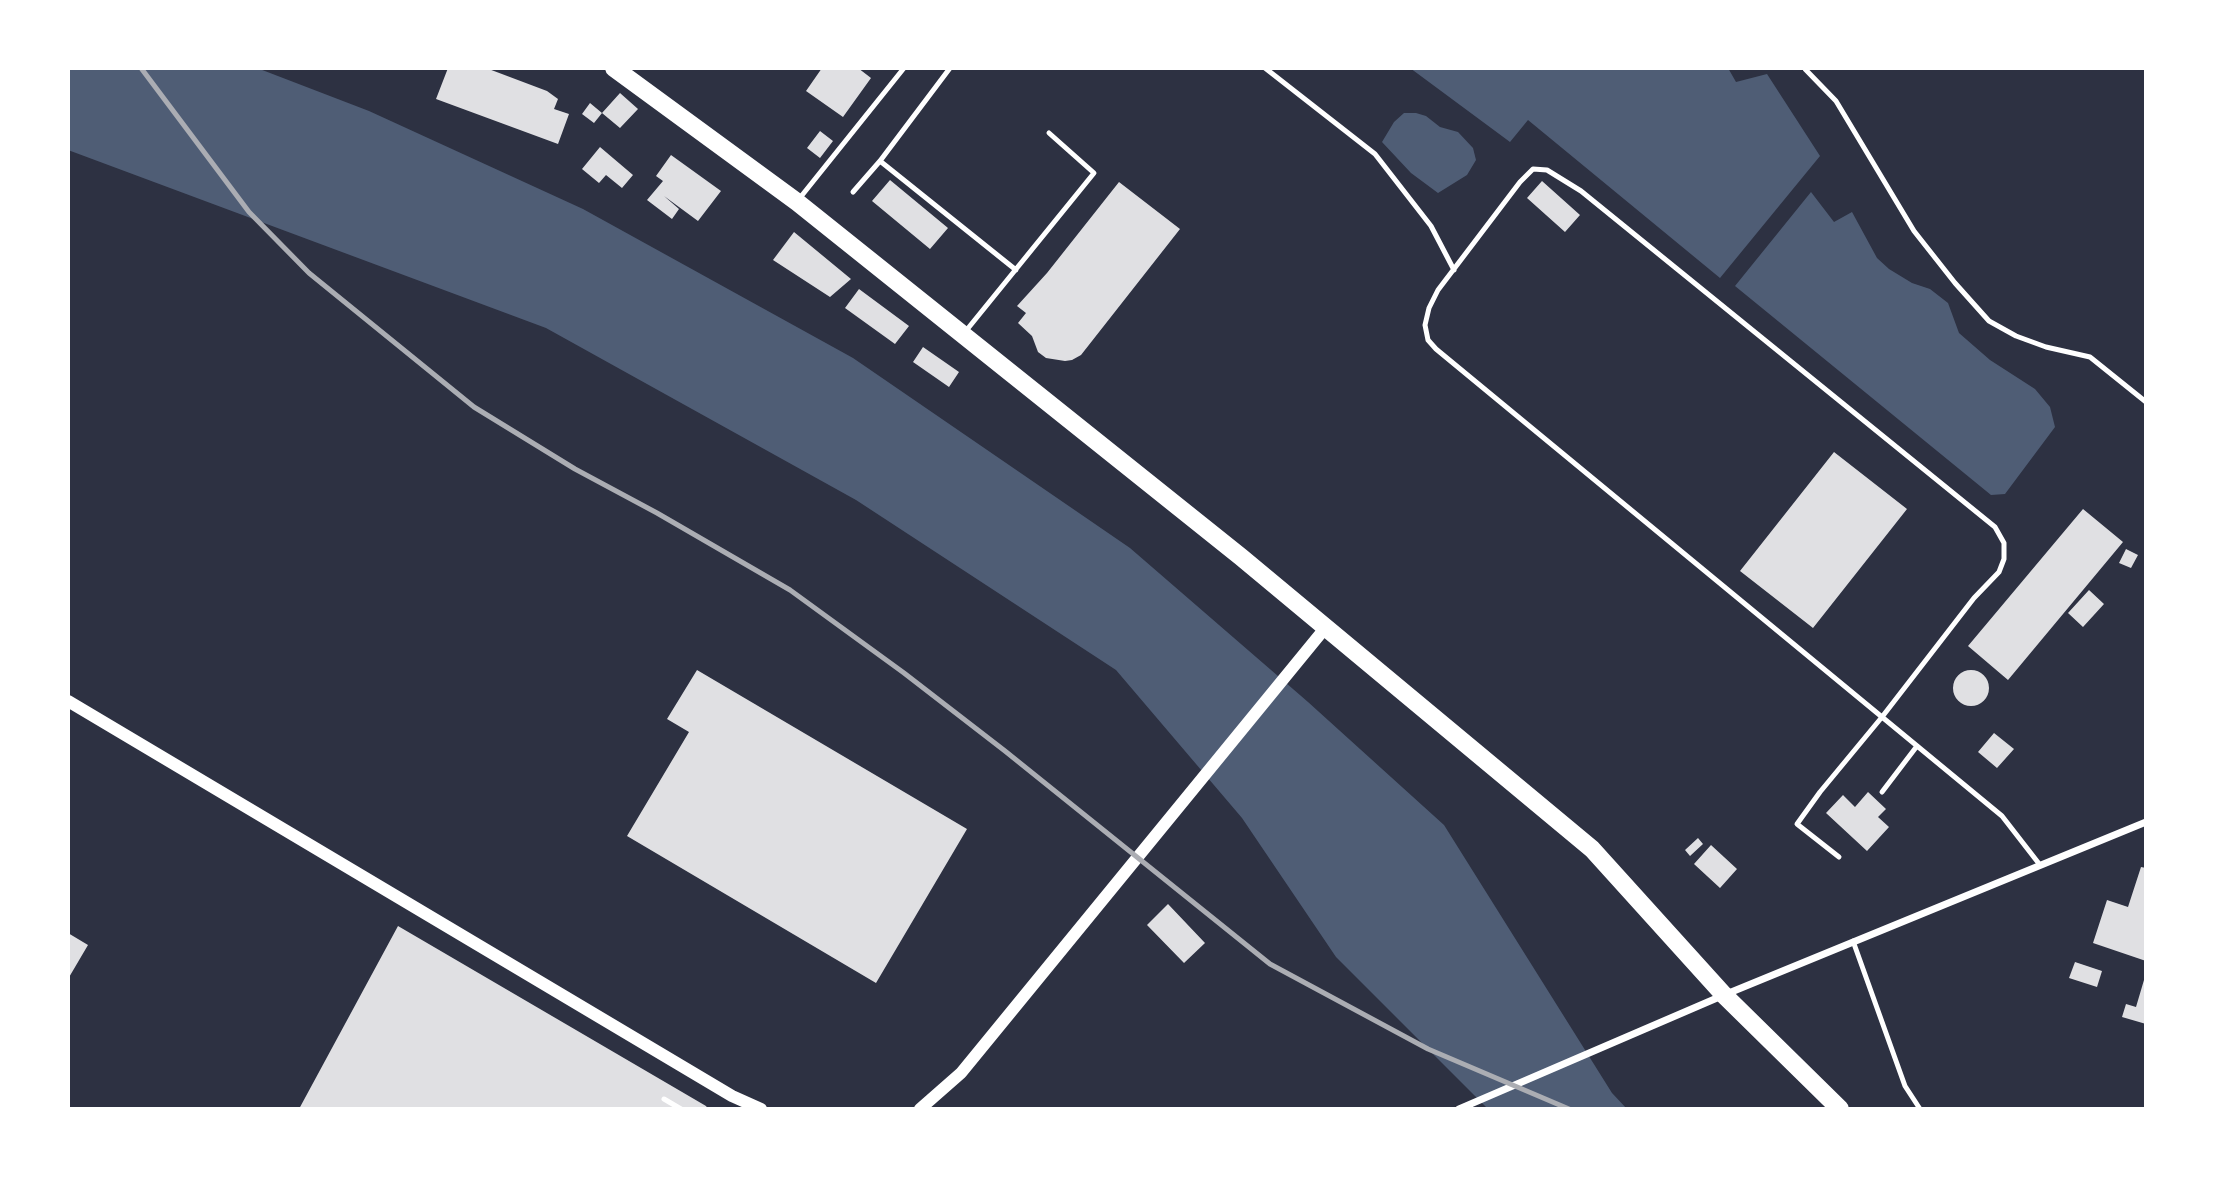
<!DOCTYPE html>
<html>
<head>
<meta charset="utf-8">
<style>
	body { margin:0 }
	#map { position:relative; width:2214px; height:1177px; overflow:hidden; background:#2d3142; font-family:"Source Sans 3",sans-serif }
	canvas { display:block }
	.frame { position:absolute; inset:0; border:70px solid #fff; pointer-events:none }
</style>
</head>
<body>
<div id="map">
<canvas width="2214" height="1177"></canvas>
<div class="frame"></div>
</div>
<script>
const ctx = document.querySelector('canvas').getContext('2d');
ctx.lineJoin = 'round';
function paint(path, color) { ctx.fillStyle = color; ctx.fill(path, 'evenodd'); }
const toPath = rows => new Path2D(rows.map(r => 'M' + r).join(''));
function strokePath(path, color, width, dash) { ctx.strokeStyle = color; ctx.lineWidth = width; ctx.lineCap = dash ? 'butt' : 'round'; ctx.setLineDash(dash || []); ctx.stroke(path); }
const water = toPath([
	[68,68,257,68,369,111,583,209,853,358,1130,548,1308,702,1444,825,1612,1093,1627,1109,1488,1109,1336,957,1242,818,1116,670,856,500,546,328,68,150],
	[1410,68,1728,68,1736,82,1767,74,1820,156,1720,278,1528,120,1510,142],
	[1404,113,1416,113,1426,116,1440,127,1458,132,1473,148,1476,160,1467,175,1438,193,1411,173,1382,142,1394,122],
	[1811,192,1834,222,1852,212,1877,258,1889,269,1912,283,1930,289,1948,303,1959,333,1990,360,2035,389,2050,407,2055,427,2005,494,1991,495,1735,286]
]);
const building = toPath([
	[448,68,486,68,547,91,558,99,554,109,569,114,558,144,436,99],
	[822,68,858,68,871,78,843,117,806,91],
	[620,93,638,109,620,128,602,113],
	[590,103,602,113,594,123,582,114],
	[820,131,833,141,820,158,807,148],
	[600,147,633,175,622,188,606,175,599,183,582,169],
	[671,155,721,191,698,221,664,196,679,209,672,219,647,200,663,181,656,176],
	[890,180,948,228,930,249,872,201],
	[1542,181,1580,215,1565,232,1527,198],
	[1119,182,1180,229,1081,355,1072,360,1065,361,1046,358,1038,352,1032,336,1018,323,1026,313,1017,306,1047,273],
	[794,232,851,279,830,297,773,260],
	[859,289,909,326,895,344,845,308],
	[923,347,959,372,949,387,913,362],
	[1834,452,1907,509,1813,628,1740,571],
	[2083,509,2123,542,2008,680,1968,646],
	[2126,549,2138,555,2131,568,2119,563],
	[2089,590,2104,604,2083,627,2068,613],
	[697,670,967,829,876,983,627,836,689,732,667,719],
	'1953 688a18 18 0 1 1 36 0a18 18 0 1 1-36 0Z',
	[1994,733,2014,749,1997,768,1978,752],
	[1868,792,1886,809,1878,817,1889,827,1867,851,1826,813,1843,795,1855,807],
	[1698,838,1703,844,1690,856,1685,850],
	[1711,845,1737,869,1720,888,1694,864],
	[2141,867,2146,868,2146,961,2093,943,2107,900,2128,907],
	[1168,904,1205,943,1184,963,1147,925],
	[398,926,706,1106,708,1109,299,1109],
	[68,933,88,945,68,979],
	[2075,962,2102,971,2097,987,2069,978],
	[2144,980,2146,981,2146,1024,2122,1017,2126,1004,2136,1007]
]);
const service = toPath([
	[1265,68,1375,154,1431,226,1454,270],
	[1805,69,1836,101,1914,231,1955,283,1989,321,2016,336,2046,347,2090,357,2146,402],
	[880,161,1016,270],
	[853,192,880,161,950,68],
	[799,199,904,68],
	[965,332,1094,173,1049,133],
	[1882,792,1917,746],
	[1839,857,1797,824,1820,792,1882,717,1974,598,1999,572,2004,559,2004,543,1995,527,1581,191,1547,170,1533,169,1520,182,1438,290,1429,308,1425,325,1428,340,1436,349,1882,717,2002,816,2040,865],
	[1853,941,1905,1086,1920,1109],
	[664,1099,681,1109]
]);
const minor = toPath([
	[1459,1109,1724,995,2146,822]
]);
const tertiary = toPath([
	[68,701,732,1096,761,1109],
	[920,1109,961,1073,1326,627]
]);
const trunk = toPath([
	[614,68,797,202,1241,557,1592,849,1724,995,1840,1109]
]);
const rail = toPath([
	[141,68,249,212,309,273,474,407,575,469,657,513,790,590,904,673,1005,751,1270,964,1428,1049,1569,1109]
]);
paint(water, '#4f5d75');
paint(building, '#e0e0e3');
strokePath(service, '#fff', 5);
strokePath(minor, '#fff', 7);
strokePath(tertiary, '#fff', 12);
strokePath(trunk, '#fff', 18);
strokePath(rail, '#abadb3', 5);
</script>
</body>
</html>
